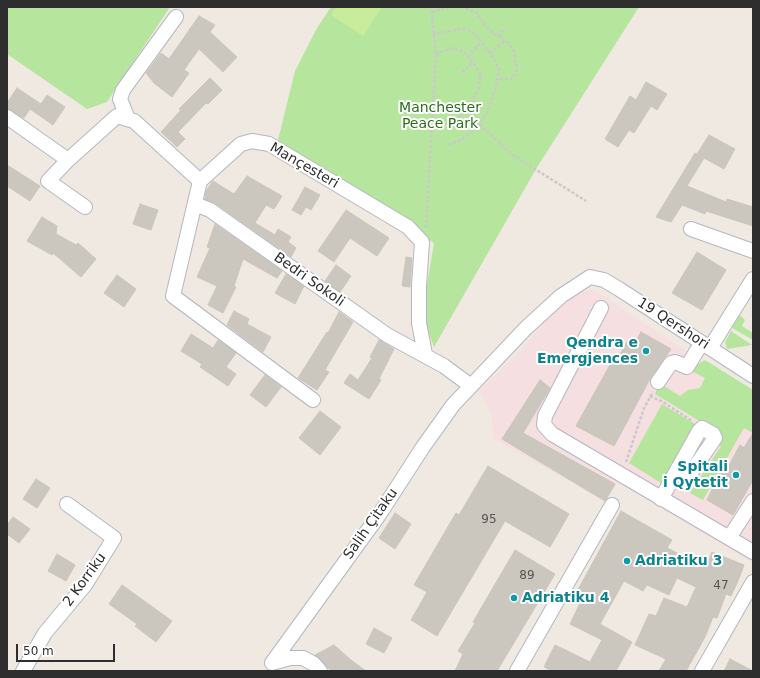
<!DOCTYPE html>
<html>
<head>
<meta charset="utf-8">
<style>
	body { margin:0 }
	#map { position:relative; width:760px; height:678px; overflow:hidden; background:#efe9e1; font-family:"DejaVu Sans",sans-serif }
	canvas { display:block }
	.frame { position:absolute; inset:0; border:8px solid #2e2e2e; pointer-events:none }
	.scale { position:absolute; left:16px; top:644px; width:99px; height:18px; box-sizing:border-box; border:2px solid #2e2e2e; border-top:0; padding-left:5px; font-size:12px; line-height:14px; white-space:nowrap; color:#2e2e2e; -webkit-text-stroke:3px #fff; paint-order:stroke }
</style>
</head>
<body>
<div id="map">
<canvas width="760" height="678"></canvas>
<div class="frame"></div>
<div class="scale">50 m</div>
</div>
<script>
const ctx = document.querySelector('canvas').getContext('2d');
ctx.lineJoin = 'round';
function paint(path, color) { ctx.fillStyle = color; ctx.fill(path, 'evenodd'); }
const toPath = rows => new Path2D(rows.map(r => 'M' + r).join(''));
function strokePath(path, color, width, dash) { ctx.strokeStyle = color; ctx.lineWidth = width; ctx.lineCap = dash ? 'butt' : 'round'; ctx.setLineDash(dash || []); ctx.stroke(path); }
function drawText(font, color, halo, rows, align = 'center') {
  ctx.font = font + ' "DejaVu Sans",sans-serif'; ctx.lineWidth = 4; ctx.setLineDash([]); ctx.textBaseline = 'middle'; ctx.strokeStyle = halo; ctx.fillStyle = color; for (const [text, x, y, turn = 0] of rows) {
    ctx.save(); ctx.translate(x, y); ctx.rotate((+turn || 0) * Math.PI / 180); ctx.textAlign = isNaN(turn) ? turn : align; if (halo) ctx.strokeText(text, 0, 0); ctx.fillText(text, 0, 0); ctx.restore();
  }
}
const medical = toPath([
	[593,289,680,347,753,389,753,563,617,482,606,502,493,438,492,414,479,391,527,344,561,296]
]);
const green = toPath([
	[7,7,170,7,107,102,87,109,7,54],
	[331,7,639,7,536,169,434,347,422,314,434,243,278,140,295,71,317,28],
	[740,315,745,320,742,326,753,333,753,340,732,328],
	[731,331,752,345,727,349,725,342],
	[705,360,753,390,753,433,744,428,703,500,690,493,721,446,706,439,711,428,655,394,659,383,680,396,688,390,700,388,705,378,692,371,697,365],
	[662,404,695,424,661,483,629,463]
]);
const pitch = toPath([
	[336,7,382,7,363,36,331,15]
]);
const building = toPath([
	[199,16,215,25,210,32,237,57,223,72,199,49,184,70,189,73,172,97,154,83,146,73,161,53,169,59,199,16],
	[210,78,222,90,208,104,206,103,178,132,185,139,177,147,161,132,181,110,179,109,210,78],
	[646,82,667,94,657,110,651,106,634,133,629,130,618,147,605,139,630,96,636,100,646,82],
	[17,88,41,104,47,95,65,107,53,125,30,109,24,118,7,109,7,103,17,88],
	[709,135,735,149,724,169,704,158,687,186,726,202,727,199,753,207,753,226,706,211,705,214,682,205,671,222,656,217,695,153,697,154,709,135],
	[7,165,40,186,30,201,7,186,7,165],
	[247,176,282,196,274,209,266,205,255,223,275,235,278,229,291,237,288,242,296,248,291,257,215,203,205,199,206,191,213,181,234,194,247,176],
	[305,187,320,195,311,210,306,207,301,215,292,210,305,187],
	[140,204,158,210,151,230,133,224,140,204],
	[346,210,389,238,377,256,350,238,334,262,318,251,346,210],
	[42,217,57,226,56,234,76,245,78,243,96,259,81,277,53,253,52,255,27,241,42,217],
	[215,224,282,271,277,278,243,259,234,286,236,287,223,313,208,305,217,286,197,277,210,248,207,247,215,224],
	[697,252,726,270,702,310,672,293,697,252],
	[406,257,412,258,410,287,402,286,406,257],
	[336,265,351,276,340,292,325,281,336,265],
	[286,274,304,286,295,304,275,293,286,274],
	[117,275,136,289,124,307,104,293,117,275],
	[234,311,249,319,247,324,271,337,263,352,227,325,234,311],
	[339,312,353,322,325,370,329,372,317,390,298,378,327,332,328,333,339,312],
	[641,332,671,349,651,377,614,446,576,426,615,356,618,358,628,340,635,343,641,332],
	[191,334,213,348,218,340,236,353,226,367,236,374,228,386,200,367,202,364,181,351,191,334],
	[379,340,394,349,379,379,381,380,369,399,344,383,350,374,358,380,372,358,370,357,379,340],
	[265,375,281,387,266,407,250,395,265,375],
	[540,380,550,388,523,433,615,484,605,501,502,439,540,380],
	[320,411,341,427,320,455,299,438,320,411],
	[753,433,753,480,733,515,707,500,723,467,727,469,740,445,744,448,753,433],
	[488,466,569,514,550,547,505,521,437,636,411,620,427,592,414,585,456,513,459,515,488,466],
	[36,479,50,488,37,508,23,499,36,479],
	[621,511,672,540,667,548,706,567,712,552,744,565,738,581,731,596,726,594,717,618,713,617,705,637,686,671,659,671,666,659,635,645,649,614,656,616,664,598,687,607,696,587,677,578,669,595,647,585,643,591,624,581,600,624,632,642,616,671,552,671,544,667,555,645,590,662,602,640,570,624,581,601,574,597,621,511],
	[395,513,411,524,395,549,379,538,395,513],
	[13,517,30,529,19,543,7,534,7,525,13,517],
	[515,550,555,574,497,671,455,671,463,654,458,651,475,623,473,622,515,550],
	[57,554,75,565,66,581,48,571,57,554],
	[122,585,172,621,156,642,135,626,137,624,109,604,122,585],
	[374,628,392,638,384,653,366,644,374,628],
	[334,645,351,660,366,671,332,671,328,668,315,655,334,645],
	[730,659,753,671,724,671,730,659]
]);
const path = toPath([
	[461,7,478,13,479,17,490,31,509,43,514,52,517,68,515,74,511,79,497,79],
	[432,12,450,7],
	[433,34,462,29,470,31,478,37,494,59,499,69,496,87,487,113,474,130,459,141,447,145],
	[498,36,505,28],
	[490,53,505,41],
	[436,54,453,48,464,52,475,65,480,73,480,79,479,88,468,109,462,115,442,126],
	[468,57,481,42],
	[462,72,473,62],
	[457,104,514,156,586,201],
	[426,228,436,54,431,7],
	[650,396,663,402,692,421],
	[626,462,644,408,653,392]
]);
const minor = toPath([
	[7,117,68,160,117,116,134,121,200,181],
	[128,119,120,99,123,90,176,17],
	[68,160,48,181,85,207],
	[200,181,241,144,252,141,269,144,408,227,422,242,419,286,419,323,425,354],
	[200,181,173,296,313,400],
	[195,204,210,210,387,335,444,366,471,386],
	[691,229,753,251],
	[601,308,545,416,544,425,552,434,753,552],
	[710,348,753,279],
	[658,382,671,363,675,362,687,367,701,344],
	[661,499,699,431,702,428,713,434,715,438,690,474,678,468],
	[729,538,753,501],
	[272,663,379,515,423,447,453,405,526,328,561,296,590,277,604,280,619,289,753,376],
	[272,663,290,658,303,658,314,664,320,671],
	[23,671,45,633,85,585,114,538,67,504],
	[517,671,612,505],
	[702,671,753,582]
]);
const markers = [
	[646,351,4,"#0f9aa8"],
	[736,475,4,"#0f9aa8"],
	[627,561,4,"#0f9aa8"],
	[514,598,4,"#0f9aa8"]
];
const numberNames = [
	["95",489,520],
	["89",527,576],
	["47",721,586]
];
const parkNames = [
	["Manchester",440,108],
	["Peace Park",440,124]
];
const streetNames = [
	["Mançesteri",304,166,30],
	["Bedri Sokoli",309,280,35],
	["19 Qershori",673,324,33],
	["Salih Çitaku",371,524,-55],
	["2 Korriku",85,580,-54]
];
const cultureNames = [
	["Qendra e",638,343],
	["Emergjences",638,359],
	["Spitali",728,467],
	["i Qytetit",728,483],
	["Adriatiku 3",635,561,"left"],
	["Adriatiku 4",522,598,"left"]
];
paint(medical, '#f5dfe0');
paint(green, '#b6e59e');
paint(pitch, '#c9ec9a');
paint(building, '#cbc7bf');
strokePath(building, '#cbc5ba', 1);
strokePath(minor, '#b4b7c1', 16);
strokePath(path, '#c9c9c9', 2.5, [3, 2]);
strokePath(minor, '#fff', 14);
for (const [x, y, r, color] of markers) { const dot = new Path2D(); dot.arc(x, y, r, 0, 2 * Math.PI); ctx.fillStyle = color; ctx.fill(dot); strokePath(dot, '#fff', 1.5); }
drawText('12px', '#555452', null, numberNames);
drawText('14px', '#2c6e1b', '#fff', parkNames);
drawText('14px', '#2e2e2e', '#fff', streetNames);
drawText('bold 14px', '#0d838f', '#fff', cultureNames, 'right');
</script>
</body>
</html>
